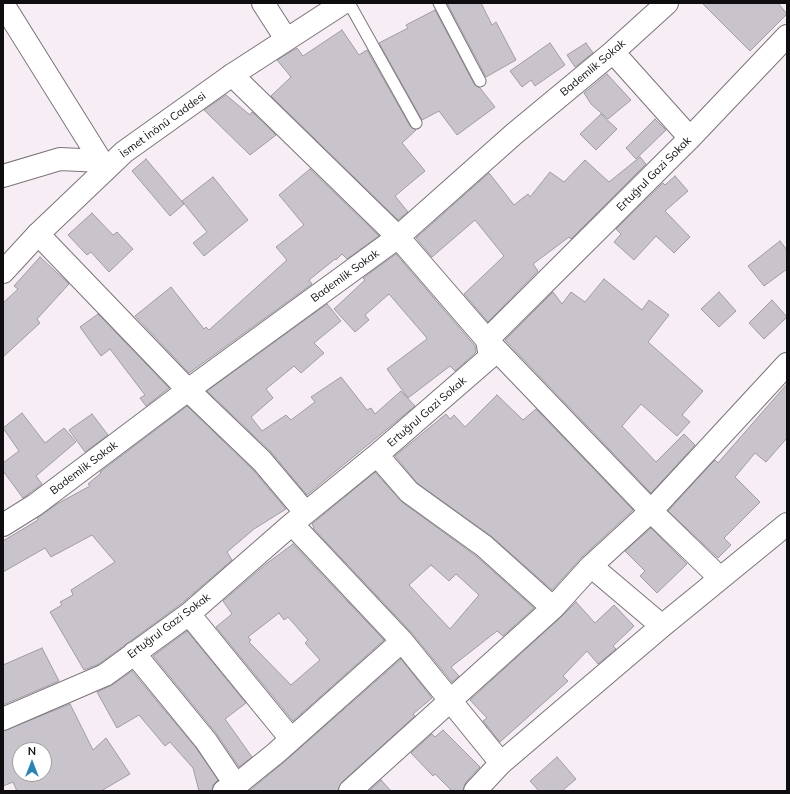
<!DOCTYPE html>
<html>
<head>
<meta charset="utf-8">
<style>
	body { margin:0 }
	#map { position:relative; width:790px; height:794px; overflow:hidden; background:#f6eef4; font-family:Mulish,sans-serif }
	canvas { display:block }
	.frame { position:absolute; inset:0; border:4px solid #0f0d0f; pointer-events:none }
	.north { position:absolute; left:12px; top:742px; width:40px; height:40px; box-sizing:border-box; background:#fff; border:1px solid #9f9e9f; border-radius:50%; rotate:0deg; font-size:11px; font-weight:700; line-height:16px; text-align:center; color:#0f0d0f }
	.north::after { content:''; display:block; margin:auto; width:14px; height:18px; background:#2c83b2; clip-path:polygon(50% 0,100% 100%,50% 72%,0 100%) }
</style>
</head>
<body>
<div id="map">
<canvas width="790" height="794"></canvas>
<div class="frame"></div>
<div class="north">N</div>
</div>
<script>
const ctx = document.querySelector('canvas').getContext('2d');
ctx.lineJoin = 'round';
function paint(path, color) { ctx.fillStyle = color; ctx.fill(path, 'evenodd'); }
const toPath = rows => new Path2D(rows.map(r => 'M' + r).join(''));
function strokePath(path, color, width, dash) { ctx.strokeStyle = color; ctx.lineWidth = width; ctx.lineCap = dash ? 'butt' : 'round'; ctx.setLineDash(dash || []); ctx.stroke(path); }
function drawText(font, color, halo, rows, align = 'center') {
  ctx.font = font + ' Mulish,sans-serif'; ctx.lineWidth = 3; ctx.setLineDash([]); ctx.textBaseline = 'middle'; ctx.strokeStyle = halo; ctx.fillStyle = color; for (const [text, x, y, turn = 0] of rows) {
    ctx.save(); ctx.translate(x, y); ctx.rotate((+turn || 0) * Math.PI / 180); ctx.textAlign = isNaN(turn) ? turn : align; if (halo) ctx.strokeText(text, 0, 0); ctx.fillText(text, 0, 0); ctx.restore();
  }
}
const building = toPath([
	[447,3,481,3,492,25,496,22,516,60,486,77,447,3],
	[702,3,778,3,787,14,750,51,702,3],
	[435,10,474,84,480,88,495,107,457,135,439,111,422,120,379,43,408,28,406,25,435,10],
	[342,30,359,55,367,50,410,126,416,130,402,143,425,171,395,196,408,212,398,220,271,96,291,77,277,60,297,48,303,56,342,30],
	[550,43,565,65,535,86,531,80,522,87,510,71,550,43],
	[586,43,593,53,575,67,567,55,586,43],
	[607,74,631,100,608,119,591,104,584,93,607,74],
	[226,95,250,115,252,112,276,135,250,155,204,110,226,95],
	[601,114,617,129,596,150,580,134,601,114],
	[655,119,666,130,636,159,626,148,655,119],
	[640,157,646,164,571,239,569,237,533,264,538,271,488,322,464,294,504,256,475,220,432,257,416,238,489,173,514,205,528,194,530,197,550,172,564,182,585,160,609,182,640,157],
	[146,159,184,204,170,216,132,171,146,159],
	[310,169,379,236,347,259,342,254,336,260,335,259,309,280,312,284,189,373,135,316,171,287,204,329,206,327,209,330,287,260,276,247,304,225,279,195,310,169],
	[675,176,688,191,665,211,690,237,674,253,656,236,634,260,614,242,621,234,616,229,663,183,665,185,675,176],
	[213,177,248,220,204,256,193,243,207,232,182,201,213,177],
	[92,213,113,235,117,232,133,249,109,272,91,252,87,255,68,235,92,213],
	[780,241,787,250,787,269,764,286,748,266,780,241],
	[396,254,475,346,476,352,455,371,450,366,408,398,387,369,427,339,426,337,389,294,365,315,369,320,355,332,334,309,365,280,363,278,396,254],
	[40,257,69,284,37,319,40,323,3,357,3,303,18,289,14,286,40,257],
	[604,279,642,310,649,300,669,315,648,342,703,391,682,415,690,422,677,436,641,404,622,426,656,462,684,434,695,445,651,493,505,340,553,292,562,304,571,292,585,302,604,279],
	[719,292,736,311,719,327,701,309,719,292],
	[772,300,787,317,764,339,749,323,772,300],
	[327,304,341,321,314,343,324,353,301,373,294,366,266,389,273,398,251,417,262,431,286,415,291,420,315,402,311,397,341,377,367,410,371,408,375,414,401,391,415,406,307,495,271,452,207,391,327,304],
	[98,314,169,388,146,406,140,398,145,395,110,349,101,356,80,327,98,314],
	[787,384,787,438,766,462,755,453,735,477,760,502,724,538,731,545,718,558,668,511,712,463,715,460,718,463,787,384],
	[497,395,523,420,536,409,633,510,582,557,552,590,491,536,417,483,395,456,446,414,450,419,454,415,465,427,497,395],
	[187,406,253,470,286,509,254,529,227,552,232,560,181,604,99,664,84,670,50,612,62,605,60,602,73,595,71,590,115,562,92,535,51,557,45,548,3,572,3,541,38,520,37,518,57,504,90,486,88,484,101,473,100,472,187,406],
	[22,413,45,443,64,428,76,442,36,476,42,484,23,498,3,471,3,463,19,451,3,428,22,413],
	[92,414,108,435,85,452,69,430,92,414],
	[375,472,402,502,476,556,534,608,503,636,497,631,451,667,459,676,452,682,411,632,313,528,314,528,312,524,375,472],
	[431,565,449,581,456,574,479,595,450,629,409,585,431,565],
	[651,528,687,564,657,593,640,576,645,571,625,551,651,528],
	[293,544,384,640,293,721,216,627,232,614,223,601,266,564,293,544],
	[279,613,284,620,288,617,308,640,305,643,320,660,291,685,249,642,251,640,248,637,279,613],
	[576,602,595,623,614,605,634,626,613,646,616,649,598,664,587,651,563,676,568,681,500,742,483,721,487,718,470,700,561,617,576,602],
	[187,631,246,703,225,719,252,757,239,767,216,733,153,656,187,631],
	[42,648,59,681,3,705,3,665,42,648],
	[401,659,432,698,413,714,415,716,342,782,338,791,249,791,284,762,401,659],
	[132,671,196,748,218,780,213,785,212,791,199,791,193,768,170,742,165,746,139,715,117,728,97,692,112,685,132,671],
	[70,704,93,750,106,738,130,774,101,791,17,791,13,782,3,786,3,731,70,704],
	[20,750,44,750,44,774,20,774,20,750],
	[443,730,480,767,466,782,463,791,452,791,435,774,433,776,411,753,432,734,435,737,443,730],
	[557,757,576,779,562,791,539,791,530,781,557,757],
	[381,780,391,791,369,791,381,780]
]);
const lane = toPath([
	[349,3,416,123],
	[439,3,480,81]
]);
const street = toPath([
	[263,3,281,31],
	[3,4,101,161],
	[613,52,690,138],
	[232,75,398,237,487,340,651,511,720,578],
	[3,176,60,159,101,161,106,169],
	[38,234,188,390,262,461,305,512],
	[377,455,409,492,484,546,553,608],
	[292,524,402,641,501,763],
	[3,525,35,505,188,390,398,237,514,134,613,52,667,3],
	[591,566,662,626],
	[189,614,291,739],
	[134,653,206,741,235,784],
	[3,719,105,675,189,614,292,524,377,455,490,357,487,340,690,138,787,36],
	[224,791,240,782,276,753,402,641],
	[350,791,553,608,591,566,651,511,787,364],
	[475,791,501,763,662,626,787,524]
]);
const secondary = toPath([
	[3,272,38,234,124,152,232,75,343,3]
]);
const streetNames = [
	["Bademlik Sokak",593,68,-40],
	["İsmet İnönü Caddesi",163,125,-36],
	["Ertuğrul Gazi Sokak",654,174,-45],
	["Bademlik Sokak",345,276,-36],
	["Ertuğrul Gazi Sokak",427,412,-41],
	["Bademlik Sokak",84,468,-37],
	["Ertuğrul Gazi Sokak",169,626,-37]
];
paint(building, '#c9c4cb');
strokePath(building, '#a09ba2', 1);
strokePath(lane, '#7b7479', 13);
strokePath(street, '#7b7479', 24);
strokePath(secondary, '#7b7479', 24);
strokePath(lane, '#fff', 11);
strokePath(street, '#fff', 22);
strokePath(secondary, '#fff', 22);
drawText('11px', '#0f0d0f', '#fff', streetNames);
</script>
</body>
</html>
